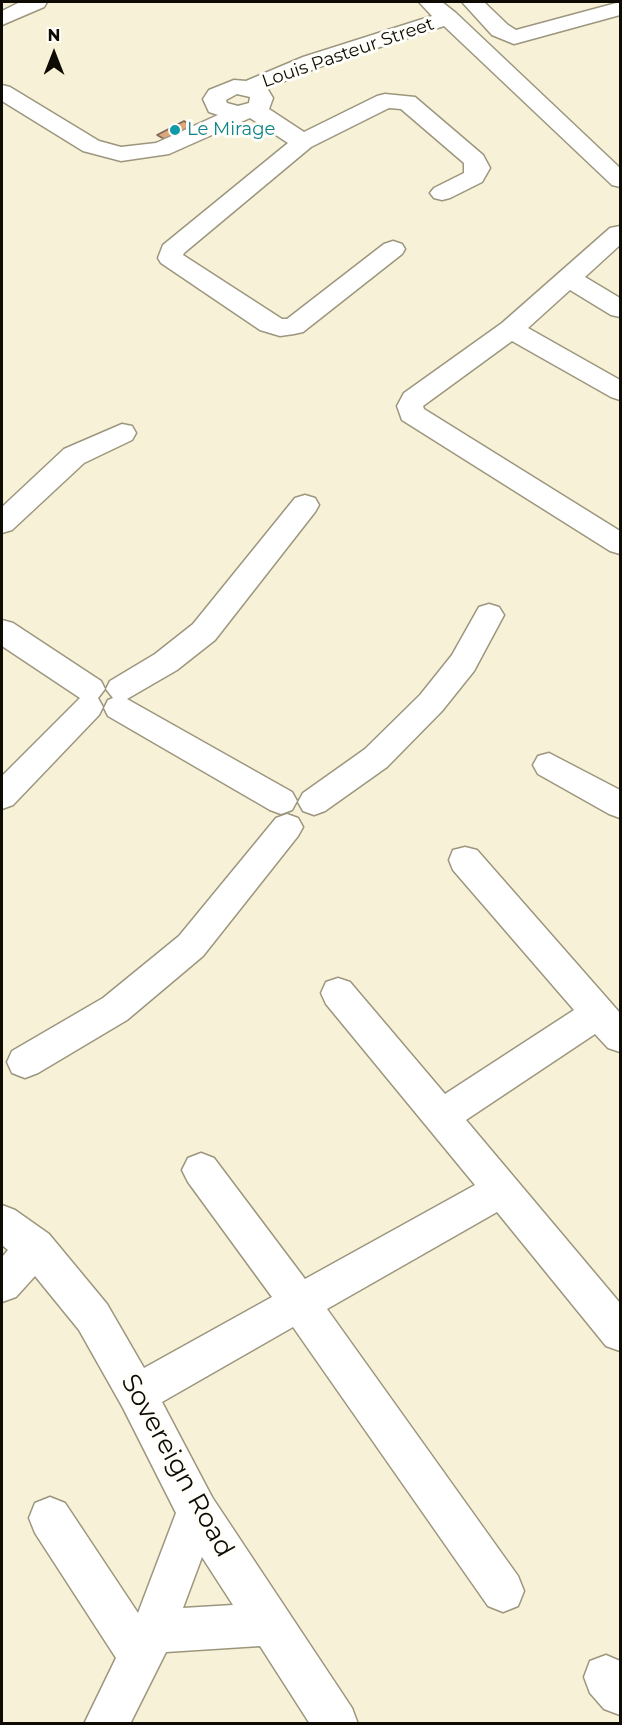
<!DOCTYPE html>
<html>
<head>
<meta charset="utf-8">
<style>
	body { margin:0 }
	#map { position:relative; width:622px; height:1725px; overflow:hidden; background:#f7f1d7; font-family:Montserrat,sans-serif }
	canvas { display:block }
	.frame { position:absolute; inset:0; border:3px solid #0e0b04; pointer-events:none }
	.north { position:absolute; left:24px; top:24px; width:60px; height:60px; -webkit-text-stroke:4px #fffef9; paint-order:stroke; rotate:0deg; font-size:16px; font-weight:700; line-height:24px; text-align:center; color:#0e0b04 }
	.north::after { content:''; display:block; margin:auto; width:21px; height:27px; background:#0e0b04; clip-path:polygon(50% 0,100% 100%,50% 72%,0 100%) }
</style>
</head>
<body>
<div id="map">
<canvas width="622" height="1725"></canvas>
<div class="frame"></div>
<div class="north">N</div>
</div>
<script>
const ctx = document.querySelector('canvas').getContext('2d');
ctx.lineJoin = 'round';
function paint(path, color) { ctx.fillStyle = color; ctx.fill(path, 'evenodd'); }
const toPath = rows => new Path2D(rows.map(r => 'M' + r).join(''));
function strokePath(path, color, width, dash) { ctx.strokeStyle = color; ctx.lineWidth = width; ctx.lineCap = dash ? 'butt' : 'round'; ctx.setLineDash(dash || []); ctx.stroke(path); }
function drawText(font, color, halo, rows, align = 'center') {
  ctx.font = font + ' Montserrat,sans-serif'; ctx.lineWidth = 6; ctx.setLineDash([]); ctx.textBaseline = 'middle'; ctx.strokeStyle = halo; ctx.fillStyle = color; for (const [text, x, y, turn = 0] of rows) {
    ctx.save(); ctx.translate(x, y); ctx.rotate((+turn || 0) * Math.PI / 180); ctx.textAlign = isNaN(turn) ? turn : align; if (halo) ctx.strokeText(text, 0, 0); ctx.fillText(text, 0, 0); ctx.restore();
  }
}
const building = toPath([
	[184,121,192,126,166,140,157,135,184,121]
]);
const minor = toPath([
	[20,2,47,2,44,7,2,25,2,11,20,2],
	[419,2,442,2,456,13,620,168,620,187,612,185,444,26,319,67,267,88,273,98,269,109,304,132,377,96,385,94,415,97,483,155,490,168,482,182,450,198,442,200,434,198,430,193,434,188,464,173,464,163,401,109,389,108,311,147,184,253,183,255,282,319,287,319,384,244,393,241,402,244,405,249,402,254,303,332,294,334,280,336,260,330,161,263,158,258,163,245,288,143,250,118,169,154,121,161,83,151,2,101,2,85,10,87,99,141,121,147,156,143,218,115,209,112,203,99,209,90,234,80,246,81,303,57,432,16,419,2],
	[237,94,250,97,249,103,238,106,227,103,226,100,237,94],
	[462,2,484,2,508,25,516,30,620,2,620,15,514,44,492,35,462,2],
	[620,226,620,245,585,277,620,298,620,317,611,315,570,290,528,328,620,380,620,400,611,397,512,341,423,406,424,409,620,531,620,554,610,551,402,420,397,406,404,393,502,323,610,228,620,226],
	[122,424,132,426,136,433,132,440,84,463,12,530,2,533,2,507,64,449,122,424],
	[305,495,315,498,319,505,315,512,215,640,177,670,127,699,292,792,297,801,292,810,281,814,270,810,108,716,104,708,108,700,113,698,106,689,110,681,155,654,193,624,295,498,305,495],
	[489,604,499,607,504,615,474,671,442,711,387,767,325,811,314,815,303,811,298,802,303,793,365,749,420,695,452,655,479,607,489,604],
	[2,620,13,623,101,681,105,689,98,698,103,707,99,715,13,805,2,809,2,776,80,698,2,646,2,620],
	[549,753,620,790,620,818,609,814,538,774,533,765,538,756,549,753],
	[287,814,298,818,303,827,298,836,203,956,127,1020,38,1073,25,1078,12,1073,7,1062,12,1051,103,998,179,936,276,818,287,814],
	[465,847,477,850,620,1013,620,1052,608,1048,595,1034,466,1120,620,1303,620,1351,606,1346,497,1212,327,1309,518,1576,524,1591,518,1606,503,1612,488,1606,293,1327,162,1402,212,1497,352,1708,358,1724,310,1724,260,1646,166,1652,130,1724,84,1724,116,1658,35,1533,29,1518,35,1503,50,1497,65,1503,138,1613,176,1513,123,1408,79,1330,35,1276,16,1297,2,1302,2,1257,8,1250,2,1245,2,1205,15,1210,49,1234,107,1304,144,1368,272,1297,188,1182,182,1170,188,1158,201,1153,214,1158,305,1279,475,1185,326,1004,321,993,326,982,338,978,350,982,445,1094,574,1010,453,870,449,860,453,850,465,847],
	[202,1557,233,1605,183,1608,202,1557],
	[606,1655,620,1661,620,1715,604,1709,590,1693,584,1677,590,1661,606,1655]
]);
const markers = [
	[175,130,6,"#0f9aa8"]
];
const farStreetnames = [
	["Louis Pasteur Street",348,53,-19]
];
const farCulturenames = [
	["Le Mirage",187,130]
];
const nearStreetnames = [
	["Sovereign Road",177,1466,61]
];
paint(building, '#dea67b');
strokePath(building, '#7d695a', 1.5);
strokePath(minor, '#9c967e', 3);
paint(minor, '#fff');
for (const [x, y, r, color] of markers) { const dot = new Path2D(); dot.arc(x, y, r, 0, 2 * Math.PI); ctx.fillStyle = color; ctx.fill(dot); strokePath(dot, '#fffef9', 2); }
drawText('18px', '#0e0b04', '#fffef9', farStreetnames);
drawText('18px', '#0d838f', '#fffef9', farCulturenames, 'left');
drawText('26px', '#0e0b04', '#fffef9', nearStreetnames);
</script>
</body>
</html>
